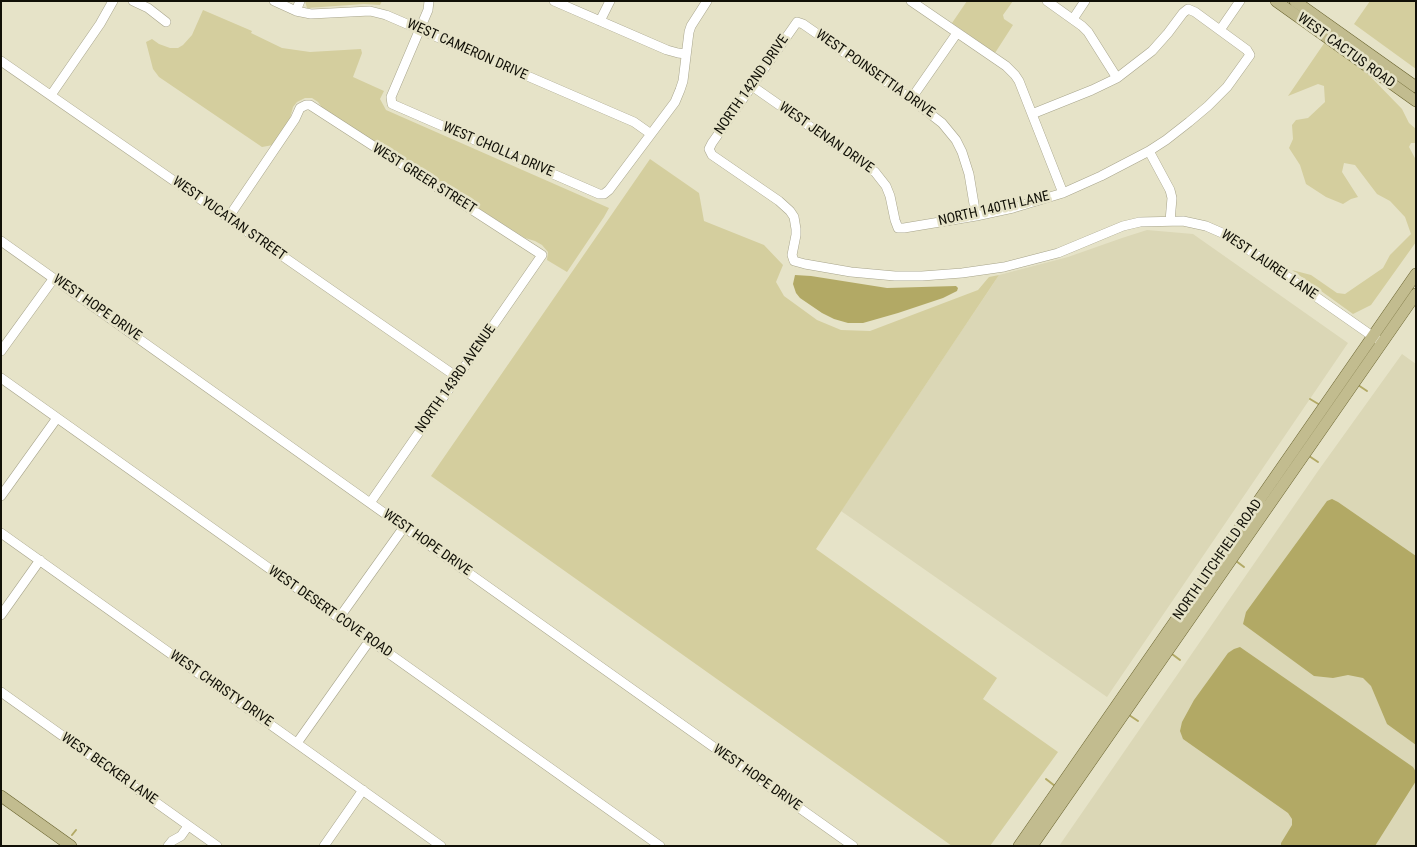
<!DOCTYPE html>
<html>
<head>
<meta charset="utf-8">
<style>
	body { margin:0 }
	#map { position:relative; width:1417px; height:847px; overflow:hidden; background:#e6e3c8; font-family:"Roboto Condensed",sans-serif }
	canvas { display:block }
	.frame { position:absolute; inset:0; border:2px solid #111007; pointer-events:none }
</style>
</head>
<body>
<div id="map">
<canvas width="1417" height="847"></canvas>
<div class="frame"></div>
</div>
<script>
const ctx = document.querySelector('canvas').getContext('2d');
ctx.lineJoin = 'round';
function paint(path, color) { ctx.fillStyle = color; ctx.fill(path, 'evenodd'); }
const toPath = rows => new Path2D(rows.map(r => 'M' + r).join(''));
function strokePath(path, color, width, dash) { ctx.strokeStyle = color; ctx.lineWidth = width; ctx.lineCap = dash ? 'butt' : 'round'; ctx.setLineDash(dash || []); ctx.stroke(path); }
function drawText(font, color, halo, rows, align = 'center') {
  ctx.font = font + ' "Roboto Condensed",sans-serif'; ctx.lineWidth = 5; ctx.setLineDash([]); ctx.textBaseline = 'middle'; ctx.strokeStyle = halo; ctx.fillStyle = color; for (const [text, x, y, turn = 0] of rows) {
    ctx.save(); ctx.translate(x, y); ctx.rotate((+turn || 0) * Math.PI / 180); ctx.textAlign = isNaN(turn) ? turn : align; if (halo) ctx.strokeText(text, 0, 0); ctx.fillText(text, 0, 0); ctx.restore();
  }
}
const built = toPath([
	[1147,230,1193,234,1348,343,1107,697,841,511,999,275,1068,257,1122,238],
	[1402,354,1416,364,1416,846,1059,846,1318,471]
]);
const green = toPath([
	[305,1,382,1,380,5,364,4,307,8],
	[967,1,1013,1,1003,15,1004,19,1013,25,995,53,952,23],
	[1370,1,1416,1,1416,69,1354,24],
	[203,10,252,31,251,33,282,48,310,52,361,49,362,53,353,77,384,91,380,99,386,110,609,208,604,217,567,272,547,260,548,252,542,245,535,241,525,238,459,196,323,109,318,102,312,98,305,98,297,102,293,107,289,122,273,145,262,147,159,77,153,69,146,42,152,39,159,44,170,48,178,48,183,45,192,35],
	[1325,42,1366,72,1402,109,1409,123,1416,129,1416,143,1411,143,1409,147,1416,160,1416,242,1371,305,1353,314,1292,270,1311,275,1337,293,1345,294,1383,268,1390,255,1411,234,1405,217,1390,201,1377,194,1355,165,1344,163,1342,172,1358,197,1351,199,1343,204,1326,197,1306,184,1300,165,1289,148,1293,139,1292,125,1296,120,1308,118,1325,102,1324,86,1318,84,1288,96],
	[650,159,699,193,704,221,764,245,783,265,776,282,784,296,817,320,841,330,870,331,978,290,989,277,999,275,816,549,997,678,983,699,1058,752,990,846,952,846,431,476]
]);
const water = toPath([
	[795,275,811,276,887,288,956,286,958,288,957,291,943,298,898,313,863,323,848,323,834,319,822,313,800,298,796,293,793,284],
	[1332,499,1338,502,1416,556,1416,745,1387,724,1371,686,1363,678,1348,675,1333,678,1314,676,1243,624,1246,612,1327,501],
	[1240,647,1413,767,1416,772,1416,781,1375,846,1281,846,1281,843,1292,825,1292,819,1288,813,1183,739,1180,731,1182,722,1194,700,1228,653,1234,649]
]);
const stream = toPath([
	[1358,385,1367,391],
	[1310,399,1320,405],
	[1309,456,1318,462],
	[1236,561,1244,567],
	[1172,654,1180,660],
	[1129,715,1138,721],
	[1046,779,1055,786],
	[72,835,76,830]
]);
const minor = toPath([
	[133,1,148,8,166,22],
	[274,1,296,11,311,14,370,11,386,15,634,122,651,134],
	[429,1,428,10,391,97,392,104,599,194,604,194,609,190,675,102,680,90,683,81,689,32,691,26,707,1],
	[554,1,667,50,678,53,686,54],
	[911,1,1006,66,1015,75,1019,81,1063,193],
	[1047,1,1082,26,1088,32,1117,78],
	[296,11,300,1],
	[1073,19,1085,1],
	[600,21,610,1],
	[1220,30,1240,1],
	[1,61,457,377],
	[752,86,875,172,886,186,890,196,895,220,898,228,904,228,976,216,1013,208,1063,193,1101,176,1149,151,1166,140,1189,122,1208,106,1227,87,1250,55,1247,50,1195,12,1188,9,1183,13,1168,33,1152,51,1117,78,1092,90,1032,114],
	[51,95,100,24,113,1],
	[911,99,957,33],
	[1149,151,1170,190,1172,198,1170,221],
	[976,216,969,174,962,152,956,140,942,123,911,99,803,24,797,22,712,143,709,149,712,155,779,201,790,211,794,217,796,229,796,235,792,255,794,261,805,264,851,272,895,276,922,276,962,273,1004,267,1058,253,1123,226,1140,222,1183,221,1206,226,1229,236,1378,340],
	[228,218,295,119,300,108,306,105,310,105,542,255,370,503],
	[1,241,853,846],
	[1,351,54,278],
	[1,378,660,846],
	[1,496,57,418],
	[1,533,441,846],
	[1,615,40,560],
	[339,618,404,527],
	[1,692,217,846],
	[297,743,370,640],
	[168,846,172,841,181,836,188,826],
	[324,846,363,790]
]);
const major = toPath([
	[1276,1,1416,101],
	[1295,1,1416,87],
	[1,796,71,846],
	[1019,846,1416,274],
	[1032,846,1416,294]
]);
const streetNames = [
	["WEST CAMERON DRIVE",467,50,24],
	["WEST CACTUS ROAD",1346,51,36],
	["WEST POINSETTIA DRIVE",875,74,35],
	["NORTH 142ND DRIVE",752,85,-55],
	["WEST JENAN DRIVE",826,138,35],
	["WEST CHOLLA DRIVE",498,150,23],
	["WEST GREER STREET",424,179,32],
	["NORTH 140TH LANE",994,209,-13],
	["WEST YUCATAN STREET",229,219,35],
	["WEST LAUREL LANE",1269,265,34],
	["WEST HOPE DRIVE",97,308,35],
	["NORTH 143RD AVENUE",456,379,-55],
	["WEST HOPE DRIVE",427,543,35],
	["NORTH LITCHFIELD ROAD",1218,560,-55],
	["WEST DESERT COVE ROAD",330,612,35],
	["WEST CHRISTY DRIVE",221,689,35],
	["WEST BECKER LANE",109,769,35],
	["WEST HOPE DRIVE",757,778,35]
];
paint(built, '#dbd7b6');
paint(green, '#d4ce9e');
paint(water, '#b2a965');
strokePath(stream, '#b2a965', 2);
strokePath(minor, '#a7a48b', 10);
strokePath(major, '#69632f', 12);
strokePath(minor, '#fff', 9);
strokePath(major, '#c2bc8f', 11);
drawText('14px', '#111007', '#e6e3c8', streetNames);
</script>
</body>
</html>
